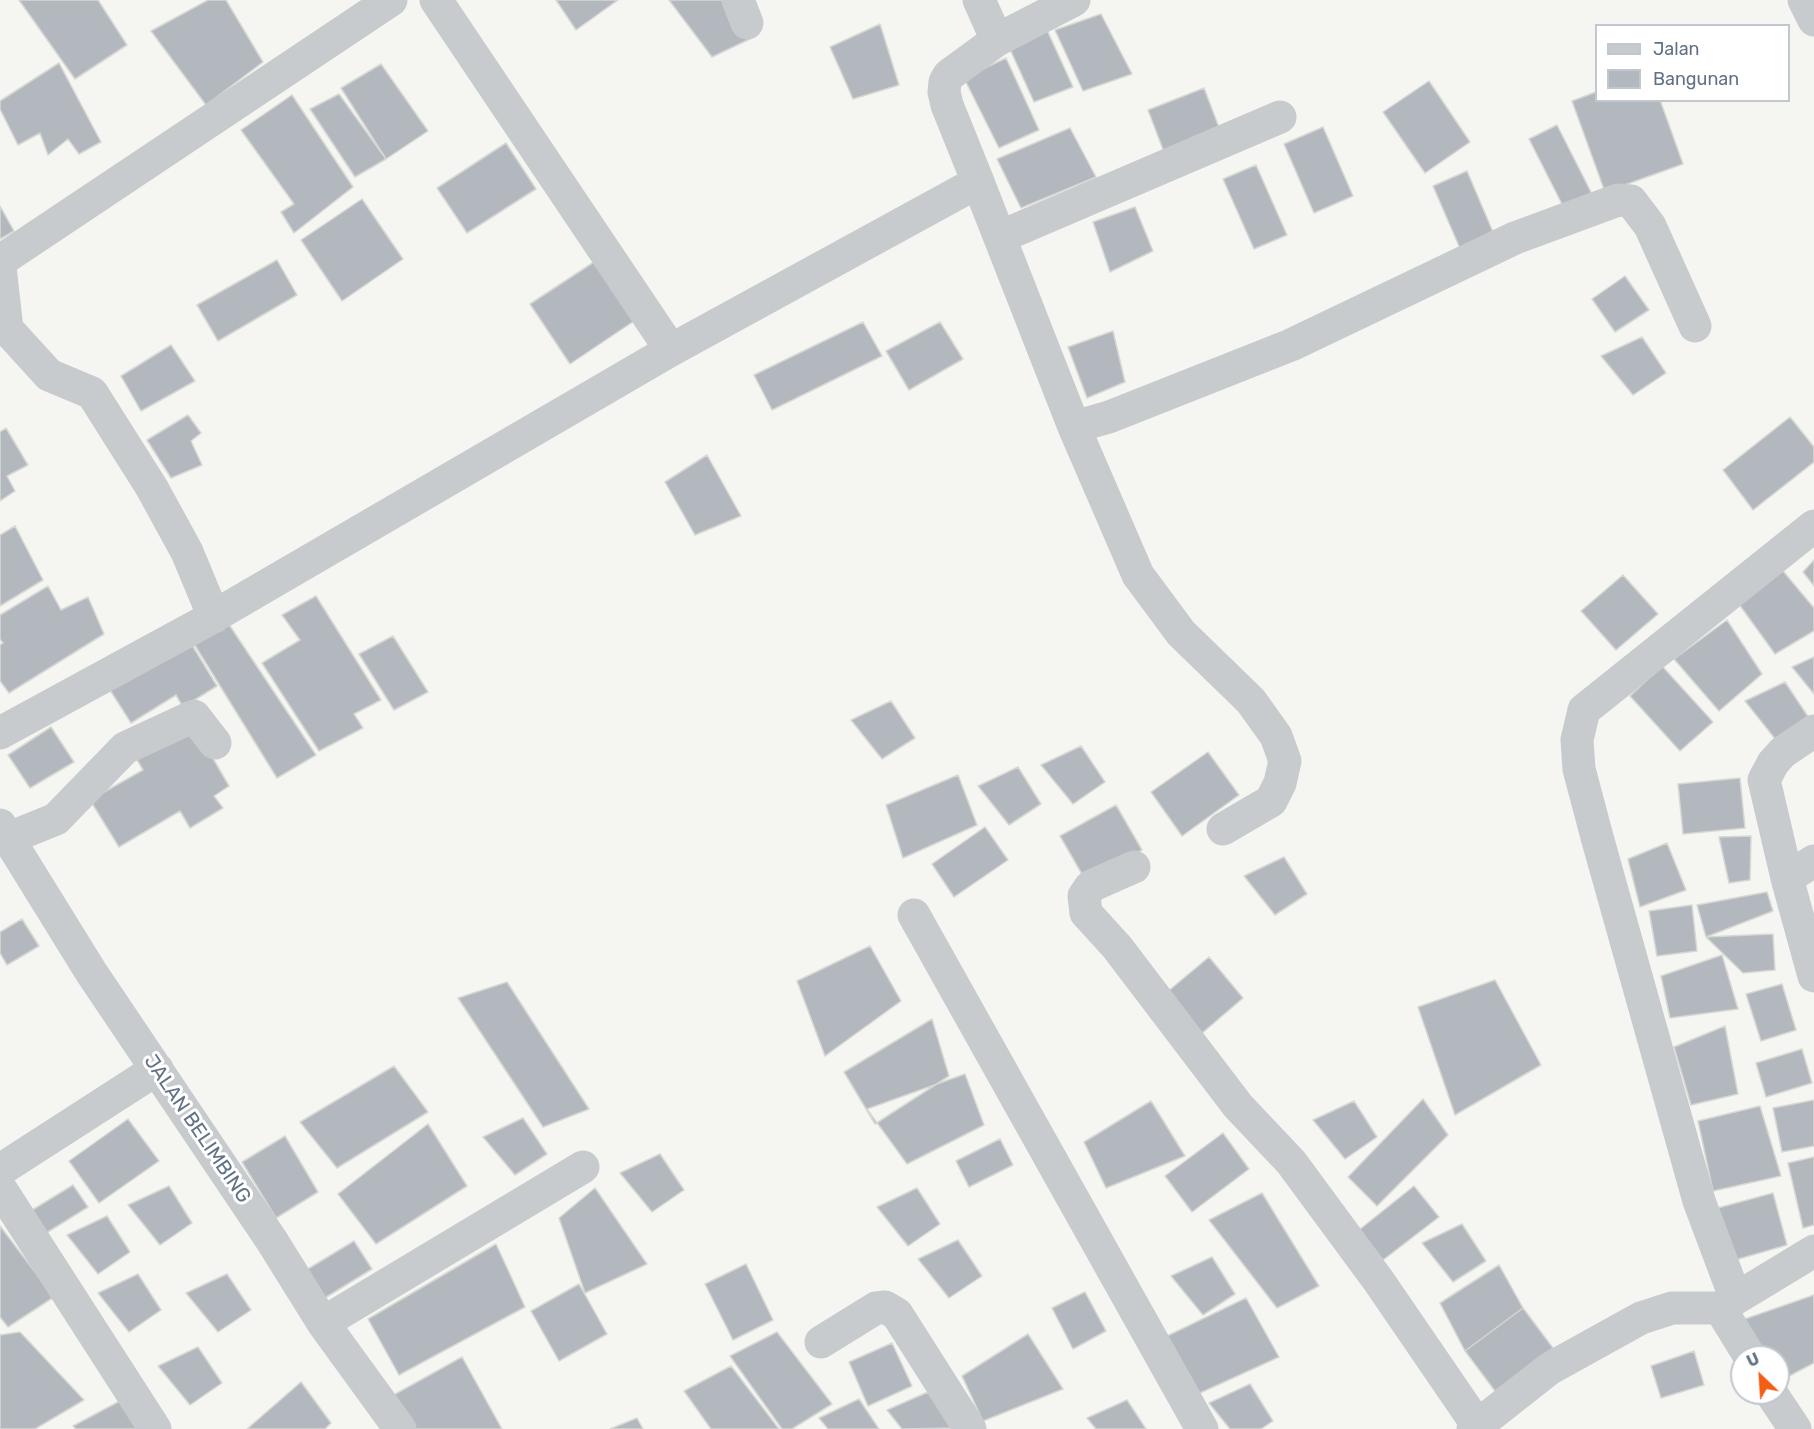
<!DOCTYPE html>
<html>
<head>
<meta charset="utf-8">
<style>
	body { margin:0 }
	#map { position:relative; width:1814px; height:1429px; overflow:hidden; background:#f5f6f1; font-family:Rubik,sans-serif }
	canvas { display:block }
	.legend { position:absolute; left:1595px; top:24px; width:195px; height:78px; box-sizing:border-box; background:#fff; border:2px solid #c0c7ce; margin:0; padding:8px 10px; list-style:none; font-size:18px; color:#627285 }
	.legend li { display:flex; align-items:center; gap:12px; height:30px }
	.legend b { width:30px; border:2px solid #c0c7ce }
	.north { position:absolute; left:1730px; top:1345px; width:60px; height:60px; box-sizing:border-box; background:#fff; border:2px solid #c0c7ce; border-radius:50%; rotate:335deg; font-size:16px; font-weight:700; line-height:24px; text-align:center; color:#627285 }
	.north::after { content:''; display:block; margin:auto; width:21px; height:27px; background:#f35d14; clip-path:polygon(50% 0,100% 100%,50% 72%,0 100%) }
</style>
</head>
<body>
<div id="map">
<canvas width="1814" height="1429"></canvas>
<ul class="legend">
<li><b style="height:8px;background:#c8cbce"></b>Jalan</li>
<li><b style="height:16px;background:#b2b8be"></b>Bangunan</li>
</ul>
<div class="north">U</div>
</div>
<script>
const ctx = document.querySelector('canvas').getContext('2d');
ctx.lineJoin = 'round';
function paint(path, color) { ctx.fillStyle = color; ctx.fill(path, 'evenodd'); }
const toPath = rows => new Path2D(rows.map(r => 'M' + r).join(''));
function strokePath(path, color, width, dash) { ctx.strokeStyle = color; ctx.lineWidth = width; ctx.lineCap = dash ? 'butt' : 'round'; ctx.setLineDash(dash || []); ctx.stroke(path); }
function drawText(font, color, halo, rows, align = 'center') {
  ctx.font = font + ' Rubik,sans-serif'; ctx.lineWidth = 6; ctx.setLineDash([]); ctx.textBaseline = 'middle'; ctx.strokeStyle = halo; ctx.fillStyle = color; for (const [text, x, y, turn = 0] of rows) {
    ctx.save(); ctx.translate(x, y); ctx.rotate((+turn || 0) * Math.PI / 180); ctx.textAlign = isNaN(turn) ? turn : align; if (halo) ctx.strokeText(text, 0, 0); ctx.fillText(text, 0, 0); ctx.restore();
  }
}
const building = toPath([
	[19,0,98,0,127,45,75,79,19,0],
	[208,0,226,0,263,62,206,105,151,31,208,0],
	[556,0,618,0,576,30,556,0],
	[669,0,723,0,752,38,712,57,669,0],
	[1101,14,1132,74,1083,91,1055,30,1101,14],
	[880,24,899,85,853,99,830,47,880,24],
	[1047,30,1073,87,1034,102,1009,47,1047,30],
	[1006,58,1039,130,999,148,964,78,1006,58],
	[59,63,101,142,79,154,68,139,48,155,40,133,18,145,0,109,0,101,59,63],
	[381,64,428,131,386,159,341,88,381,64],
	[1429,81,1470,142,1425,173,1383,112,1429,81],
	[1204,88,1220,130,1164,152,1148,110,1204,88],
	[1596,92,1596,100,1660,100,1683,164,1605,192,1572,101,1596,92],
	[339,94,386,159,355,177,310,109,339,94],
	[292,95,353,187,294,233,281,212,294,204,241,130,292,95],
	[1557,125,1592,194,1564,208,1529,139,1557,125],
	[1323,127,1353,196,1314,213,1284,144,1323,127],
	[1070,128,1096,177,1021,208,997,159,1070,128],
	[506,143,536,189,467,233,437,188,506,143],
	[1256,165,1287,235,1254,249,1223,179,1256,165],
	[1467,171,1496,239,1462,253,1433,186,1467,171],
	[362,199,403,259,342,301,301,240,362,199],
	[0,206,14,231,0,239,0,206],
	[1135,207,1153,251,1110,272,1093,222,1135,207],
	[277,260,297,295,218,341,197,305,277,260],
	[594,262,634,321,570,364,530,304,594,262],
	[1625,276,1649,310,1615,332,1592,299,1625,276],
	[863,322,882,356,772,410,754,375,863,322],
	[940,322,963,359,909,390,886,351,940,322],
	[1113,331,1125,382,1087,398,1068,347,1113,331],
	[1642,337,1666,373,1633,395,1601,356,1642,337],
	[171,345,195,381,141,411,121,376,171,345],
	[188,415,201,433,191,441,202,465,171,478,147,440,188,415],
	[1790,417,1814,447,1814,462,1753,510,1723,470,1790,417],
	[6,428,28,465,7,476,15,491,0,501,0,432,6,428],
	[707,455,741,516,695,535,665,482,707,455],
	[15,526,43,580,0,606,0,535,15,526],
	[1814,560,1814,586,1803,572,1814,560],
	[1783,571,1814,608,1814,631,1775,654,1736,600,1783,571],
	[1623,575,1658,614,1616,650,1581,611,1623,575],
	[48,586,61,610,88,597,104,634,9,693,0,681,0,645,3,643,0,639,0,615,48,586],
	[316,596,381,700,354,714,363,728,319,751,262,663,300,640,282,615,316,596],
	[224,617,316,755,277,778,191,639,224,617],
	[1727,620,1762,674,1719,711,1674,659,1727,620],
	[393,636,428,692,394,710,359,654,393,636],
	[189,640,217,686,183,707,176,695,131,723,110,690,189,640],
	[1814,657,1814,694,1792,667,1814,657],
	[1662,666,1713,722,1680,751,1630,696,1662,666],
	[1785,682,1809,718,1776,740,1745,701,1785,682],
	[891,701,915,738,882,759,851,720,891,701],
	[193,724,229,786,214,796,223,808,190,828,180,811,119,847,90,800,143,770,136,758,193,724],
	[51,727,74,762,30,788,8,755,51,727],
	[1081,746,1105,782,1073,804,1041,765,1081,746],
	[1208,752,1239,795,1182,836,1151,792,1208,752],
	[1018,767,1041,804,1009,825,978,786,1018,767],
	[958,775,977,825,903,858,886,805,958,775],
	[1740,778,1745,828,1683,834,1678,784,1740,778],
	[1116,805,1142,850,1086,881,1060,836,1116,805],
	[985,827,1008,860,954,897,932,864,985,827],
	[1751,836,1750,880,1729,883,1719,837,1751,836],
	[1667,843,1686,890,1640,907,1628,859,1667,843],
	[1284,857,1307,894,1275,915,1244,876,1284,857],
	[1767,892,1773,911,1706,937,1697,905,1767,892],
	[1692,905,1697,951,1657,956,1649,911,1692,905],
	[22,919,39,946,7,965,0,953,0,932,22,919],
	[1773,934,1775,970,1743,973,1706,937,1773,934],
	[870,946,901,1001,825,1056,797,981,870,946],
	[1722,955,1738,1009,1670,1018,1661,976,1722,955],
	[1209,957,1243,998,1201,1034,1166,993,1209,957],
	[1495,980,1541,1065,1455,1115,1418,1007,1495,980],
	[507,982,589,1109,543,1127,458,998,507,982],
	[1782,984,1796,1030,1761,1041,1746,994,1782,984],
	[932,1019,949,1076,875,1124,844,1072,932,1019],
	[1725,1026,1738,1094,1691,1105,1674,1047,1725,1026],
	[1802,1049,1812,1083,1766,1097,1756,1063,1802,1049],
	[394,1066,428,1112,337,1168,300,1122,394,1066],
	[965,1074,984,1125,907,1164,867,1109,965,1074],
	[1423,1099,1448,1135,1377,1206,1348,1177,1423,1099],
	[1814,1100,1814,1146,1782,1152,1773,1108,1814,1100],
	[1151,1101,1185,1156,1106,1188,1084,1142,1151,1101],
	[1354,1101,1377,1137,1345,1159,1313,1120,1354,1101],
	[1760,1106,1781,1176,1713,1191,1698,1121,1760,1106],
	[523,1118,547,1154,515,1175,483,1137,523,1118],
	[128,1119,159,1161,99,1203,69,1161,128,1119],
	[428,1124,467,1186,376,1244,338,1194,428,1124],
	[1223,1133,1249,1169,1192,1212,1165,1176,1223,1133],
	[285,1136,318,1192,276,1218,242,1162,285,1136],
	[1000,1139,1013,1165,969,1187,956,1161,1000,1139],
	[660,1154,684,1190,652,1212,620,1173,660,1154],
	[1814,1157,1814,1225,1803,1228,1788,1163,1814,1157],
	[73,1185,88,1207,43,1235,29,1212,73,1185],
	[169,1186,192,1223,160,1245,128,1205,169,1186],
	[1414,1186,1439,1217,1383,1260,1359,1230,1414,1186],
	[595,1188,647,1264,585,1293,559,1218,595,1188],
	[917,1188,940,1224,908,1246,877,1207,917,1188],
	[1262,1193,1319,1286,1277,1308,1209,1220,1262,1193],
	[1773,1193,1787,1245,1728,1262,1714,1209,1773,1193],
	[107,1216,130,1252,98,1274,67,1235,107,1216],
	[1462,1224,1486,1261,1453,1282,1422,1243,1462,1224],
	[0,1226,54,1297,8,1327,0,1317,0,1226],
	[958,1240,982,1276,949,1298,918,1259,958,1240],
	[354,1241,372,1269,315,1304,298,1275,354,1241],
	[496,1244,525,1307,399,1375,368,1319,496,1244],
	[1212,1257,1235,1294,1203,1315,1171,1276,1212,1257],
	[746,1264,773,1320,733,1340,705,1284,746,1264],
	[1499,1265,1523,1308,1465,1351,1440,1303,1499,1265],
	[138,1274,161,1310,129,1332,98,1293,138,1274],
	[227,1274,251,1310,218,1332,186,1293,227,1274],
	[579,1284,607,1334,559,1361,531,1311,579,1284],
	[1085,1292,1106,1331,1073,1349,1052,1308,1085,1292],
	[1814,1295,1814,1363,1778,1382,1778,1357,1761,1357,1742,1320,1814,1295],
	[1246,1298,1279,1357,1189,1398,1165,1337,1246,1298],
	[1523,1308,1553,1348,1495,1391,1465,1351,1523,1308],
	[20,1332,84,1400,35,1429,0,1429,0,1335,20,1332],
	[777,1332,832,1404,792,1429,782,1429,730,1356,777,1332],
	[1028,1334,1063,1389,983,1421,962,1376,1028,1334],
	[892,1343,912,1386,868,1406,849,1362,892,1343],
	[198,1347,222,1383,190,1405,158,1366,198,1347],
	[1694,1351,1704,1385,1661,1398,1651,1366,1694,1351],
	[462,1357,502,1429,408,1429,390,1397,462,1357],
	[731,1366,779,1429,711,1429,684,1391,731,1366],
	[301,1382,331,1423,325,1429,247,1429,301,1382],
	[1250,1384,1273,1421,1261,1429,1230,1429,1209,1403,1250,1384],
	[928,1392,951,1428,902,1429,887,1410,928,1392],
	[859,1399,879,1429,828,1429,819,1418,859,1399],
	[1127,1400,1146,1429,1096,1429,1087,1418,1127,1400],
	[120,1401,141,1429,76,1429,73,1426,120,1401],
	[637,1418,643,1429,610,1429,637,1418]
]);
const minor = toPath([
	[436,0,671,350],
	[738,0,747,23],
	[979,0,997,40],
	[1804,0,1814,20],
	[978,182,947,105,944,92,945,82,949,75,997,40,1074,0],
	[1002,236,1280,117],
	[0,261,391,0],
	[0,267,7,329,49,375,92,393,152,488,187,552,214,617],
	[1074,427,1138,575,1181,633,1251,701,1276,736,1285,761,1280,783,1271,801,1223,829],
	[1814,731,1783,752,1773,763,1764,780,1787,878,1814,976],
	[0,733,204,622,671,350,978,182,1074,427,1109,417,1291,345,1515,238,1618,200,1631,201,1650,226,1695,326],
	[0,825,91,972,272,1241,323,1323,400,1429],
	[9,838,56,819,125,748,194,716,215,743],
	[1134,867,1091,886,1084,896,1086,913,1117,947,1238,1106,1291,1162,1378,1280,1478,1426],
	[1787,878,1814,861],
	[914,915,1202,1429],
	[0,1170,157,1069],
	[0,1188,155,1429],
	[1735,1297,1699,1201,1597,837,1579,769,1577,740,1584,710,1814,526],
	[1720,1308,1814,1251],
	[323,1323,583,1167],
	[821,1342,876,1308,885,1307,897,1314,970,1429],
	[1771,1393,1795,1429],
	[1473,1429,1549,1369,1641,1318,1672,1308,1720,1308,1750,1357]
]);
const streetNames = [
	["JALAN BELIMBING",197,1129,56]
];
paint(building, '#b2b8be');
strokePath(building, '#d7d7d4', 1.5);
strokePath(minor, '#c8cbce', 33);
drawText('20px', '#627285', '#fff', streetNames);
</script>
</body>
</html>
